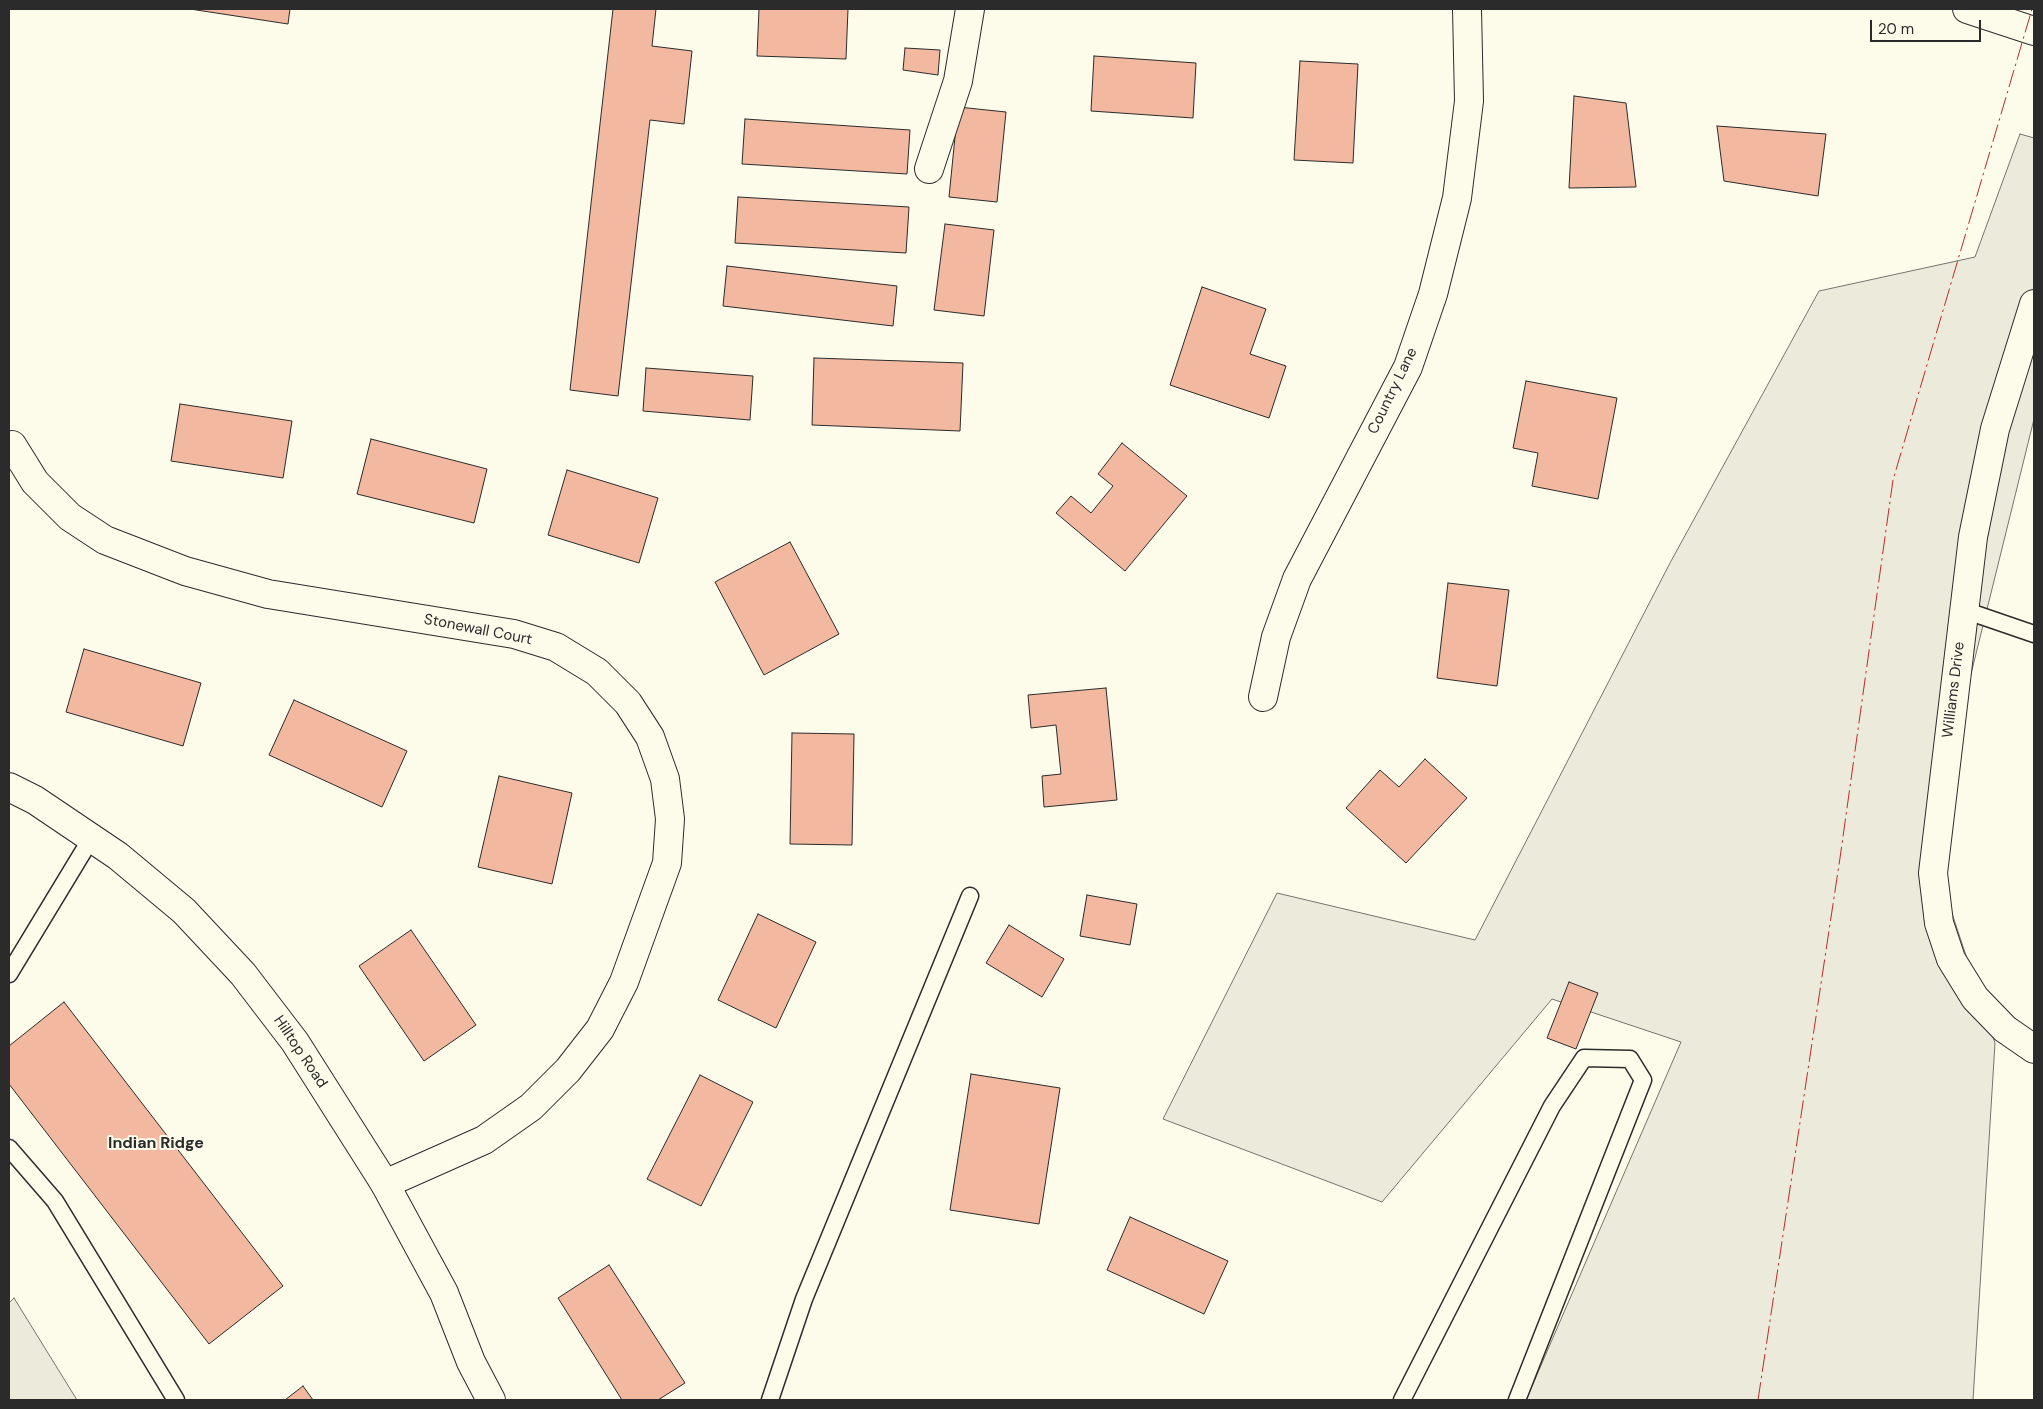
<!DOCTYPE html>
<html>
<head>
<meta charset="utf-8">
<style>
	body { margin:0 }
	#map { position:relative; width:2043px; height:1409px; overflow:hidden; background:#fdfbea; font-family:"DM Sans",sans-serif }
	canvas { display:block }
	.frame { position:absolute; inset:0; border:10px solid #2b2b2b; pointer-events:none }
	.scale { position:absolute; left:1870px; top:20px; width:111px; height:22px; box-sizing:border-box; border:2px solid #2b2b2b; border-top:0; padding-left:6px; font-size:15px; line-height:18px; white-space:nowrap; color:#2b2b2b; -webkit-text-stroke:4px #fdfbea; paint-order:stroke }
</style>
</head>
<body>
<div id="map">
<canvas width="2043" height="1409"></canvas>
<div class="frame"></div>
<div class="scale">20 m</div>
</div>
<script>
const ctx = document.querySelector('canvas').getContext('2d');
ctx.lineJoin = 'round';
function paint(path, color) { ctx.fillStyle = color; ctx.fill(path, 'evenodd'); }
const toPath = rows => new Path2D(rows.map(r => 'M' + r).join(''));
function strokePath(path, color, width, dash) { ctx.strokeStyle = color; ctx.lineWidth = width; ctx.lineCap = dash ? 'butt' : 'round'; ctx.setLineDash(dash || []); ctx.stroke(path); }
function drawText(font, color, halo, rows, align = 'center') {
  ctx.font = font + ' "DM Sans",sans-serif'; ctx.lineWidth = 4; ctx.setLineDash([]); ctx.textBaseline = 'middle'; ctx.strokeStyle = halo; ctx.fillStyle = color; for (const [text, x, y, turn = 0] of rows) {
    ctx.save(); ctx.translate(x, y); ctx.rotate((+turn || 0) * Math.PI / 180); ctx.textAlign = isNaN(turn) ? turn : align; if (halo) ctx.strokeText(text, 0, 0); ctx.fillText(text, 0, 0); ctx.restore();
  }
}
const green = toPath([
	[2020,134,2034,138,2034,419,1929,844,1995,1043,1973,1400,1526,1400,1681,1042,1552,999,1382,1202,1163,1119,1277,893,1475,940,1670,563,1819,291,1975,257,2020,134],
	[14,1298,77,1400,9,1400,9,1303,14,1298]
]);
const building = toPath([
	[190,9,290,9,288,24,190,9],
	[613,9,656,9,652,46,692,51,684,124,650,120,618,396,570,390,613,9],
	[759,9,848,9,846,59,757,56,759,9],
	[905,48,940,50,938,75,903,70,905,48],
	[1094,56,1196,63,1193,118,1091,111,1094,56],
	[1300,61,1358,64,1353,163,1294,160,1300,61],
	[1574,96,1626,103,1636,187,1569,188,1574,96],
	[958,107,1006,112,997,202,949,197,958,107],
	[745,119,910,130,907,174,742,164,745,119],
	[1717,126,1826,134,1818,196,1724,181,1717,126],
	[738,197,909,207,906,253,735,243,738,197],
	[945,224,994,230,984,316,934,310,945,224],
	[727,266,897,286,893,326,723,306,727,266],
	[1202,287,1266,309,1250,354,1286,366,1269,418,1170,385,1202,287],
	[814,358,963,363,960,431,812,425,814,358],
	[646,368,753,376,750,420,643,411,646,368],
	[1526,381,1617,398,1598,499,1532,486,1538,453,1513,448,1526,381],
	[180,404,292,421,283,478,171,461,180,404],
	[371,439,487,469,474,523,357,494,371,439],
	[1122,443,1187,496,1125,571,1056,513,1071,496,1091,513,1113,486,1098,474,1122,443],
	[567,470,658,498,639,563,548,535,567,470],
	[790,542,839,634,764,675,715,582,790,542],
	[1448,583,1509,590,1497,686,1437,678,1448,583],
	[84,649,201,683,183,746,66,712,84,649],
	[1106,688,1117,800,1044,807,1042,776,1061,774,1056,725,1031,728,1028,695,1106,688],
	[294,700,407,751,382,807,269,755,294,700],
	[792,733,854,734,852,845,790,844,792,733],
	[1425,759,1467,798,1406,863,1346,808,1380,770,1399,787,1425,759],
	[499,776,572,793,552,884,478,867,499,776],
	[1087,895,1137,904,1130,945,1080,936,1087,895],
	[758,914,816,942,776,1028,718,1000,758,914],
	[1009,925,1064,959,1042,997,986,963,1009,925],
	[411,930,476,1025,424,1061,359,966,411,930],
	[1569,982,1598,993,1576,1049,1547,1038,1569,982],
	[64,1002,283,1286,209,1344,9,1084,9,1046,64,1002],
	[971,1074,1060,1088,1039,1224,950,1210,971,1074],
	[700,1075,753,1102,701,1206,647,1179,700,1075],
	[1130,1217,1228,1261,1204,1314,1107,1270,1130,1217],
	[609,1265,685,1383,658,1400,622,1400,558,1298,609,1265],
	[303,1386,313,1400,285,1400,303,1386]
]);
const lane = toPath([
	[1964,610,2034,634],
	[9,974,92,837],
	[9,1148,55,1201,176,1400],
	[770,1400,804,1299,970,896],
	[1402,1400,1552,1106,1584,1058,1630,1059,1643,1080,1517,1400]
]);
const street = toPath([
	[929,169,958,81,970,9],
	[12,445,35,482,70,517,105,540,185,571,268,594,514,634,556,647,597,672,628,703,650,737,665,779,670,819,667,863,624,982,600,1029,568,1070,531,1107,484,1140,385,1184],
	[1263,697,1276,637,1297,579,1408,367,1433,294,1457,198,1469,101,1467,9]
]);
const secondary = toPath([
	[1967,9,2034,31],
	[2034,304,1995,429,1973,537,1933,873,1939,923,1951,959,1975,998,2005,1029,2034,1049],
	[9,787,35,800,118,856,184,911,243,974,295,1042,385,1184,444,1293,471,1362,491,1400]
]);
const power = toPath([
	[1758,1400,1840,858,1893,480,2032,9]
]);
const streetNames = [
	["Country Lane",1393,391,-64],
	["Stonewall Court",478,630,11],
	["Williams Drive",1954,690,-83],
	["Hilltop Road",300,1052,56]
];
const neighbourhoodNames = [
	["Indian Ridge",156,1144]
];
paint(green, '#ecebdb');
strokePath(green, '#74746e', 1);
paint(building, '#f2b8a0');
strokePath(building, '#2b2b2b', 1);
strokePath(lane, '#2b2b2b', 19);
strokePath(street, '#2b2b2b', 30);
strokePath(secondary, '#2b2b2b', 30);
strokePath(lane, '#fdfbea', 16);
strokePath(street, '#fdfbea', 28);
strokePath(secondary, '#fdfbea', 28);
strokePath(power, '#c62828', 1, [18, 4, 2.5, 4]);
drawText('15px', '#2b2b2b', '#fdfbea', streetNames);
drawText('bold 16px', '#2b2b2b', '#fdfbea', neighbourhoodNames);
</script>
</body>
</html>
